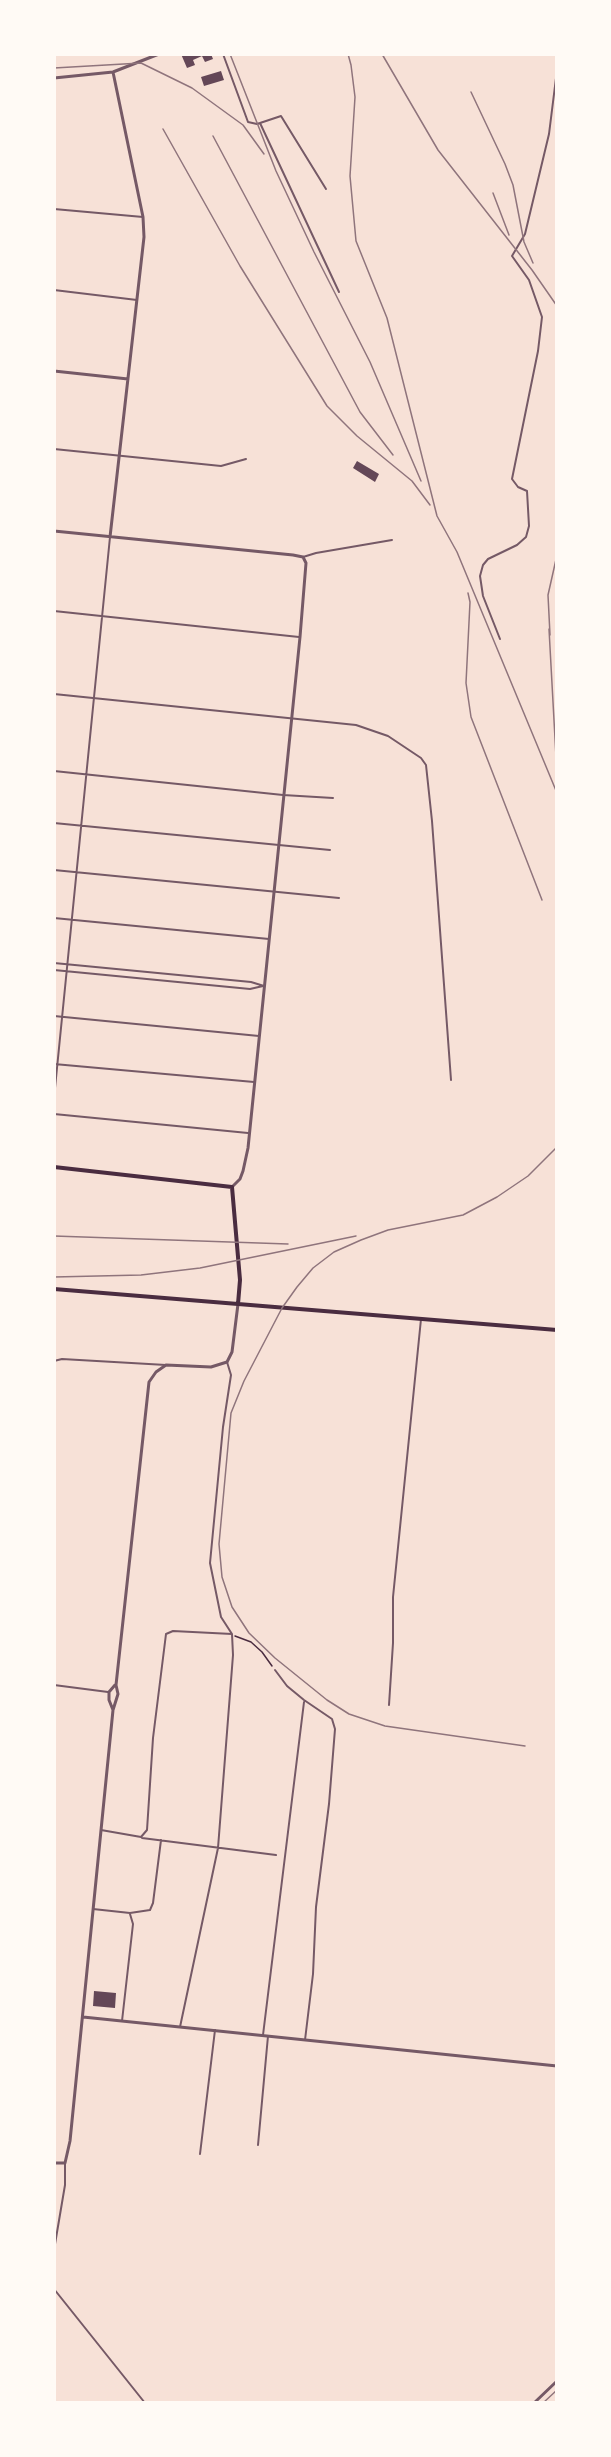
<!DOCTYPE html>
<html>
<head>
<meta charset="utf-8">
<style>
	body { margin:0 }
	#map { position:relative; width:611px; height:2457px; overflow:hidden; background:#f7e1d7; font-family:"Libre Baskerville",serif }
	canvas { display:block }
	.frame { position:absolute; inset:0; border:56px solid #fffaf5; pointer-events:none }
</style>
</head>
<body>
<div id="map">
<canvas width="611" height="2457"></canvas>
<div class="frame"></div>
</div>
<script>
const ctx = document.querySelector('canvas').getContext('2d');
ctx.lineJoin = 'round';
function paint(path, color) { ctx.fillStyle = color; ctx.fill(path, 'evenodd'); }
const toPath = rows => new Path2D(rows.map(r => 'M' + r).join(''));
function strokePath(path, color, width, dash) { ctx.strokeStyle = color; ctx.lineWidth = width; ctx.lineCap = dash ? 'butt' : 'round'; ctx.setLineDash(dash || []); ctx.stroke(path); }
const building = toPath([
	[181,54,211,54,213,59,205,62,202,56,193,60,195,65,187,68],
	[221,71,224,80,204,86,201,77],
	[357,461,379,474,375,482,353,468],
	[94,1991,116,1993,115,2008,93,2006]
]);
const path = toPath([
	[235,1636,251,1642,262,1652,272,1666]
]);
const minor = toPath([
	[223,54,248,122,257,124,281,116,326,189],
	[260,123,339,292],
	[54,209,143,217],
	[54,290,137,300],
	[54,449,221,466,246,459],
	[303,557,316,553,392,540],
	[54,611,299,637],
	[500,639,483,596,480,576,483,565,488,559,517,545,526,537,529,526,527,491,518,487,512,479,538,351,542,317,529,280,512,256,525,234,549,134,557,70],
	[54,694,356,725,388,736,421,758,426,765,432,821,451,1080],
	[54,771,283,795,333,798],
	[54,823,330,850],
	[54,870,339,898],
	[54,918,269,939],
	[54,963,251,982,264,986],
	[54,970,250,989,263,986],
	[54,1016,259,1036],
	[54,1064,254,1082],
	[54,1098,110,537],
	[54,1114,248,1133],
	[54,1361,62,1359,166,1365],
	[275,1670,287,1686,304,1700,332,1719,335,1729,329,1804,316,1907,313,1974,305,2040],
	[54,1685,108,1692],
	[389,1705,393,1643,393,1597,421,1319],
	[101,1830,141,1837,147,1830,153,1738,166,1634,173,1631,232,1634],
	[142,1838,276,1855],
	[93,1909,130,1913,150,1910,153,1903,161,1840],
	[122,2021,133,1924,130,1914],
	[180,2027,218,1848,233,1655,232,1634,221,1617,210,1563,223,1427,231,1375,227,1362],
	[263,2035,304,1702],
	[258,2145,268,2036],
	[200,2154,215,2030],
	[54,2250,65,2185,65,2164],
	[54,2289,145,2403]
]);
const tertiary = toPath([
	[54,78,113,72,159,54],
	[54,371,128,379],
	[54,531,293,555,303,557,306,563,300,637,248,1148,243,1171,240,1179,232,1187],
	[110,537,144,237,143,217,113,72],
	[113,1710,109,1700,109,1692,115,1685],
	[83,2017,557,2066],
	[54,2163,65,2163,70,2141,113,1710,118,1694,116,1685,149,1382,156,1372,166,1365,211,1367,227,1362,232,1352,238,1304],
	[534,2403,557,2381]
]);
const secondary = toPath([
	[54,1167,232,1187,240,1280,238,1304],
	[54,1289,557,1330]
]);
const rail = toPath([
	[230,54,276,171,314,252,370,362,421,481],
	[348,54,351,65,355,97,350,176,356,241,387,318,437,516,457,552,557,793],
	[382,54,438,150,532,270,557,306],
	[54,68,141,63,192,88,243,125,264,154],
	[471,92,505,164,513,185,524,242,533,263],
	[163,129,240,266,327,406,357,436,412,481,430,505],
	[213,136,360,412,393,455],
	[493,193,509,235],
	[468,593,470,602,466,683,471,717,542,900],
	[549,629,557,775],
	[550,635,548,595,557,555],
	[54,1236,288,1244],
	[54,1277,141,1275,200,1268,356,1236],
	[525,1746,385,1726,349,1714,327,1700,275,1658,249,1633,232,1607,222,1577,219,1544,231,1413,244,1381,282,1308,297,1287,313,1268,334,1252,361,1240,388,1230,463,1215,497,1197,528,1176,557,1147],
	[543,2403,557,2390]
]);
paint(building, '#644757');
strokePath(path, '#4a2c40', 1.5);
strokePath(minor, '#755966', 2);
strokePath(tertiary, '#755966', 3);
strokePath(secondary, '#4a2c40', 4);
strokePath(rail, '#8f747c', 1.5);
</script>
</body>
</html>
